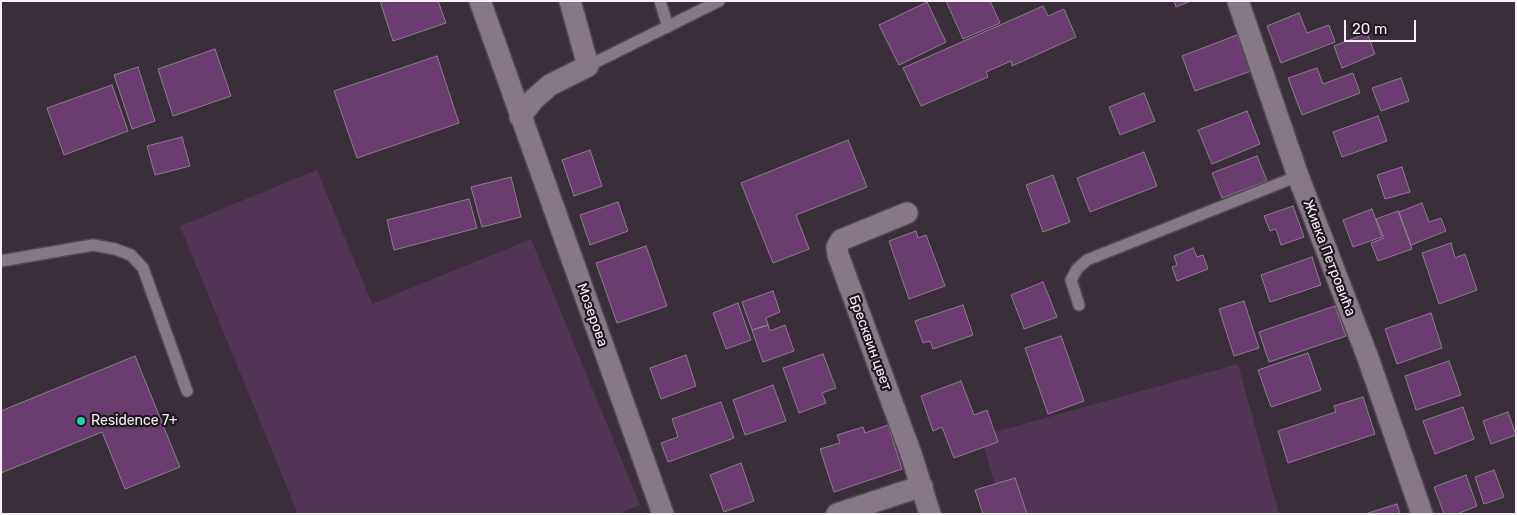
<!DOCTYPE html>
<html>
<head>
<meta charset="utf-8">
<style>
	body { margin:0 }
	#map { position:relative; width:1517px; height:515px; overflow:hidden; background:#3a2e3b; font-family:Rubik,sans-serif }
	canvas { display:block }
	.frame { position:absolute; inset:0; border:2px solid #f7eff8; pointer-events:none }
	.scale { position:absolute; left:1344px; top:20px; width:72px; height:22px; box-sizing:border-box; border:2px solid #f7eff8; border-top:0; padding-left:6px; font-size:15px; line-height:18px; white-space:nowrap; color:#f7eff8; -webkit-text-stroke:4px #1e181e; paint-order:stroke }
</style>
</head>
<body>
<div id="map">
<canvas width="1517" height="515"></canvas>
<div class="frame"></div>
<div class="scale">20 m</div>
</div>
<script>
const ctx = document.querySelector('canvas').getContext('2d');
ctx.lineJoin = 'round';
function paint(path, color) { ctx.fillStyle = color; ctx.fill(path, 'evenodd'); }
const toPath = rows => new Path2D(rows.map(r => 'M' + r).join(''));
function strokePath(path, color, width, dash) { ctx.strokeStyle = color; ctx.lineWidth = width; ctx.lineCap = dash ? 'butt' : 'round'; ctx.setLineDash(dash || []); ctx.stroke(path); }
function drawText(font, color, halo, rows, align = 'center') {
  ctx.font = font + ' Rubik,sans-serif'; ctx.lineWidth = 4.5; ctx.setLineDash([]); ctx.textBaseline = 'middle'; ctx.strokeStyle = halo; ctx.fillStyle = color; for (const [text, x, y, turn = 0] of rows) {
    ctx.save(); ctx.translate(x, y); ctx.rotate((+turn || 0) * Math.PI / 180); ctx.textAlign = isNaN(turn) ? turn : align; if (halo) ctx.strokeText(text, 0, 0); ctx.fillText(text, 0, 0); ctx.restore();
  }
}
const green = toPath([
	[317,170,372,304,531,239,640,505,618,514,298,514,180,226],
	[1238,364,1279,514,1003,514,981,436]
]);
const building = toPath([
	[380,1,438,1,446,23,393,41,380,1],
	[946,1,990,1,1000,23,963,39,946,1],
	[1174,1,1191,1,1176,7,1174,1],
	[927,2,946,42,899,65,879,25,927,2],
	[1043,6,1048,16,1064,9,1076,37,1012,66,1011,61,986,72,988,77,921,106,903,68,1043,6],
	[1299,13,1307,33,1329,25,1335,42,1281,63,1267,26,1299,13],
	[1367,33,1375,54,1342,68,1334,46,1367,33],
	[1237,35,1251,71,1195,91,1182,56,1237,35],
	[215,49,231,96,173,116,158,69,215,49],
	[437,56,459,123,357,158,334,91,437,56],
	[138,67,155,121,132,129,114,75,138,67],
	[1317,68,1323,84,1353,73,1360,93,1302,115,1288,78,1317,68],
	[1401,78,1409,101,1381,111,1372,88,1401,78],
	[112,85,128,131,64,155,47,108,112,85],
	[1144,93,1155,121,1120,135,1109,107,1144,93],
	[1247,111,1260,144,1212,164,1198,130,1247,111],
	[1378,116,1387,141,1342,157,1333,132,1378,116],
	[182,137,190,166,155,175,147,146,182,137],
	[848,140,867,187,796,215,809,249,773,263,741,183,848,140],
	[590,150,602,186,574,196,562,160,590,150],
	[1144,152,1157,186,1090,212,1077,178,1144,152],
	[1257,156,1267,181,1222,198,1212,173,1257,156],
	[1402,167,1410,192,1385,199,1377,175,1402,167],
	[1053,175,1070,222,1043,232,1026,185,1053,175],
	[511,177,521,217,482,227,471,187,511,177],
	[469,199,477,228,394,250,387,220,469,199],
	[618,202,628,231,590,245,580,215,618,202],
	[1422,203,1429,222,1441,218,1446,231,1411,245,1399,212,1422,203],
	[1293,206,1304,237,1281,245,1276,229,1270,231,1264,216,1293,206],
	[1372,209,1382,237,1353,247,1343,220,1372,209],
	[1398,211,1412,249,1378,261,1371,243,1384,238,1376,219,1398,211],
	[916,231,918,238,926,235,945,286,909,299,889,241,916,231],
	[1451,243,1455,258,1465,254,1477,290,1439,304,1422,253,1451,243],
	[646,246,667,306,617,323,596,263,646,246],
	[1193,248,1197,257,1203,255,1208,269,1177,281,1172,267,1177,265,1174,256,1193,248],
	[1312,257,1321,285,1270,302,1261,275,1312,257],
	[1043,282,1057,317,1024,329,1011,295,1043,282],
	[773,291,780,312,766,318,768,325,752,330,742,302,773,291],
	[1244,301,1259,348,1234,356,1219,309,1244,301],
	[738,303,751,340,726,349,713,313,738,303],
	[963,305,973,335,933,349,930,341,923,343,915,321,963,305],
	[1335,306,1346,336,1269,362,1259,332,1335,306],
	[1431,313,1442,348,1397,364,1385,329,1431,313],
	[768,325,770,331,785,325,794,351,763,362,752,330,768,325],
	[1061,336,1084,401,1048,414,1025,348,1061,336],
	[1308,353,1321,390,1271,407,1258,370,1308,353],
	[823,354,836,388,822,393,826,403,799,413,783,368,823,354],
	[686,355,696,386,661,399,650,368,686,355],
	[135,356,180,467,125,489,102,432,1,473,1,411,135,356],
	[1449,361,1461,395,1416,410,1405,376,1449,361],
	[961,381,974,415,987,410,998,442,954,458,942,427,933,431,921,396,961,381],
	[773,385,786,421,745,435,733,400,773,385],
	[1363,397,1375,434,1288,463,1278,431,1336,412,1334,406,1363,397],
	[721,402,734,438,668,462,661,443,678,437,672,419,721,402],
	[1463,407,1474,439,1435,454,1423,421,1463,407],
	[1508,412,1516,435,1491,444,1483,421,1508,412],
	[888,425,902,469,834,492,820,449,840,443,837,435,863,427,865,433,888,425],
	[741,463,754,501,724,512,710,475,741,463],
	[1494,470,1504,497,1484,504,1475,477,1494,470],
	[1466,475,1477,506,1457,514,1444,514,1434,487,1466,475],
	[1015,478,1027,514,983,514,975,490,1015,478],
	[1397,504,1400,514,1365,514,1397,504]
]);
const service = toPath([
	[660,1,668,27],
	[588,66,719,1],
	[1,261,93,245,115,249,131,255,143,268,187,391],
	[1079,305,1071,280,1077,269,1087,260,1298,176]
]);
const minor = toPath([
	[480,1,663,514],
	[1238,1,1298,176,1368,358,1422,514],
	[520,117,534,99,550,85,588,66,570,1],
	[907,213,841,240,837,247,838,255,911,454,930,514],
	[837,514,922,486]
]);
const markers = [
	[81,421,5,"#21d5af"]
];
const streetNames = [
	["Живка Петровића",1329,258,69],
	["Мозерова",592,315,70],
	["Бресквин цвет",870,343,70]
];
const poiNames = [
	["Residence 7+",91,421]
];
paint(green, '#523555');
paint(building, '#6b3c70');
strokePath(building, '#8c7e8d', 1);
strokePath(service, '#544a55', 14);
strokePath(minor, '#544a55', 24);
strokePath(service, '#867887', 11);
strokePath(minor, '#867887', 21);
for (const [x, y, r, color] of markers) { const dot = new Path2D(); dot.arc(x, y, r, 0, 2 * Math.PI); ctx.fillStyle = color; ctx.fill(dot); strokePath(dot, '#1e181e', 2); }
drawText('14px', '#f7eff8', '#1e181e', streetNames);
drawText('14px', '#f7eff8', '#1e181e', poiNames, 'left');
</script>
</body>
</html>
